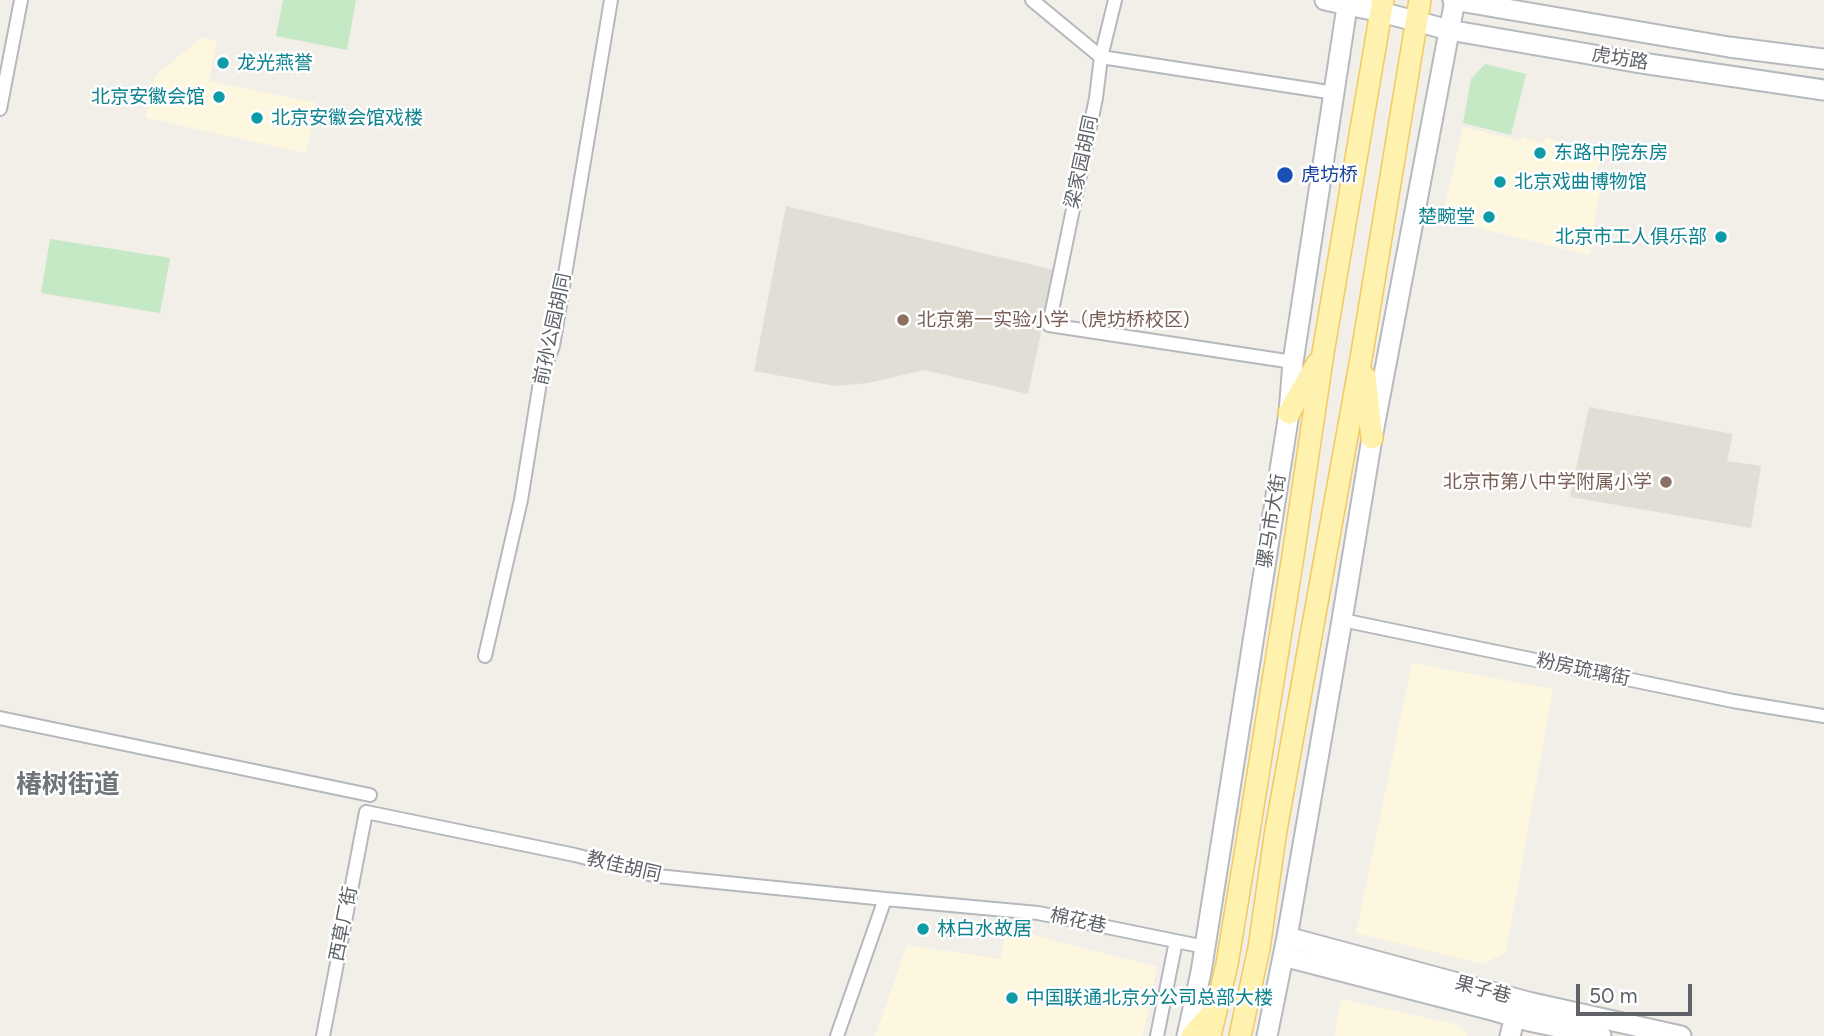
<!DOCTYPE html>
<html>
<head>
<meta charset="utf-8">
<style>
	body { margin:0 }
	#map { position:relative; width:1824px; height:1036px; overflow:hidden; background:#f1efe8; font-family:Figtree,sans-serif }
	canvas { display:block }
	.scale { position:absolute; left:1576px; top:984px; width:116px; height:32px; box-sizing:border-box; border:4px solid #5f6368; border-top:0; padding-left:9px; font-size:21px; line-height:24px; white-space:nowrap; color:#5f6368; -webkit-text-stroke:5px #fff; paint-order:stroke }
</style>
</head>
<body>
<div id="map">
<canvas width="1824" height="1036"></canvas>
<div class="scale">50 m</div>
</div>
<script>
const ctx = document.querySelector('canvas').getContext('2d');
ctx.lineJoin = 'round';
function paint(path, color) { ctx.fillStyle = color; ctx.fill(path, 'evenodd'); }
const toPath = rows => new Path2D(rows.map(r => 'M' + r).join(''));
function strokePath(path, color, width, dash) { ctx.strokeStyle = color; ctx.lineWidth = width; ctx.lineCap = dash ? 'butt' : 'round'; ctx.setLineDash(dash || []); ctx.stroke(path); }
function drawText(font, color, halo, rows, align = 'center') {
  ctx.font = font + ' Figtree,"Noto Sans SC",sans-serif'; ctx.lineWidth = 5; ctx.setLineDash([]); ctx.textBaseline = 'middle'; ctx.strokeStyle = halo; ctx.fillStyle = color; for (const [text, x, y, turn = 0] of rows) {
    ctx.save(); ctx.translate(x, y); ctx.rotate((+turn || 0) * Math.PI / 180); ctx.textAlign = isNaN(turn) ? turn : align; if (halo) ctx.strokeText(text, 0, 0); ctx.fillText(text, 0, 0); ctx.restore();
  }
}
const commercial = toPath([
	[202,37,217,41,209,81,316,103,306,153,146,118,154,77],
	[1463,127,1521,141,1522,137,1544,143,1546,138,1558,141,1557,146,1563,148,1563,151,1579,156,1580,154,1587,156,1587,158,1599,160,1597,172,1610,174,1607,190,1600,190,1589,255,1442,219],
	[1412,663,1553,689,1506,952,1483,964,1356,933],
	[1006,928,1157,967,1143,1036,875,1036,907,945,1000,959],
	[1341,999,1459,1025,1468,1036,1334,1036]
]);
const education = toPath([
	[786,206,1054,270,1028,394,924,370,868,383,835,386,754,371],
	[1589,407,1733,434,1727,461,1761,466,1751,528,1570,497]
]);
const green = toPath([
	[283,0,356,0,347,50,276,36],
	[1485,64,1526,74,1511,135,1463,123,1471,79],
	[50,239,170,258,160,313,41,293]
]);
const street = toPath([
	[1032,0,1101,57,1335,93],
	[1115,0,1101,57,1096,98,1049,325,1293,362],
	[0,109,21,0],
	[1342,620,1733,701,1824,716],
	[485,656,521,500,541,376,553,346,611,0],
	[0,718,370,795],
	[323,1036,366,812,575,855,657,876,885,899],
	[837,1036,885,899,1038,913,1205,947],
	[1157,1036,1176,941]
]);
const secondary = toPath([
	[1325,0,1381,12,1449,30,1635,62,1824,90],
	[1453,0,1729,47,1824,59],
	[1287,937,1528,1002,1681,1036],
	[1283,956,1488,1009,1529,1021,1601,1036],
	[1187,1036,1201,972,1289,413,1293,362,1348,0],
	[1267,1036,1287,937,1342,620,1372,438,1455,0],
	[1510,1036,1515,1016,1523,1008]
]);
const primary = toPath([
	[1365,377,1372,438],
	[1289,413,1317,364],
	[1192,1036,1215,1010],
	[1210,1036,1227,964,1249,831,1293,556,1323,353,1383,0],
	[1240,1036,1259,948,1276,830,1362,353,1420,0]
]);
const markers = [
	[223,63,7,"#0f9aa8"],
	[219,97,7,"#0f9aa8"],
	[257,118,7,"#0f9aa8"],
	[1540,153,7,"#0f9aa8"],
	[1285,175,9,"#1a4fb4"],
	[1500,182,7,"#0f9aa8"],
	[1489,217,7,"#0f9aa8"],
	[1721,237,7,"#0f9aa8"],
	[903,320,7,"#8d6e63"],
	[1666,482,7,"#8d6e63"],
	[923,929,7,"#0f9aa8"],
	[1012,998,7,"#0f9aa8"]
];
const streetNames = [
	["虎坊路",1620,59,9],
	["梁家园胡同",1082,162,-78],
	["前孙公园胡同",553,329,-78],
	["骡马市大街",1272,521,-81],
	["粉房琉璃街",1583,670,12],
	["教佳胡同",624,867,13],
	["棉花巷",1078,921,12],
	["西草厂街",344,924,-79],
	["果子巷",1483,990,15]
];
const cultureNames = [
	["龙光燕誉",237,63],
	["北京安徽会馆",205,97,"right"],
	["北京安徽会馆戏楼",271,118],
	["东路中院东房",1554,153],
	["北京戏曲博物馆",1514,182],
	["楚畹堂",1475,217,"right"],
	["北京市工人俱乐部",1707,237,"right"],
	["林白水故居",937,929],
	["中国联通北京分公司总部大楼",1026,998]
];
const transitNames = [
	["虎坊桥",1301,175]
];
const educationNames = [
	["北京第一实验小学（虎坊桥校区)",917,320],
	["北京市第八中学附属小学",1652,482,"right"]
];
const districtNames = [
	["椿树街道",68,785]
];
paint(commercial, '#fef7e0');
paint(education, '#e1ded6');
paint(green, '#c5e8c5');
strokePath(street, '#b5b8bc', 16);
strokePath(secondary, '#b6babf', 23);
strokePath(primary, '#f2c960', 24);
strokePath(street, '#fff', 12);
strokePath(secondary, '#fff', 19);
strokePath(primary, '#fff2af', 21);
for (const [x, y, r, color] of markers) { const dot = new Path2D(); dot.arc(x, y, r, 0, 2 * Math.PI); ctx.fillStyle = color; ctx.fill(dot); strokePath(dot, '#fff', 2.5); }
drawText('19px', '#5f6368', '#fff', streetNames);
drawText('19px', '#0d838f', '#fff', cultureNames, 'left');
drawText('19px', '#164399', '#fff', transitNames, 'left');
drawText('19px', '#785e54', '#fff', educationNames, 'left');
drawText('bold 26px', '#70757a', '#fff', districtNames);
</script>
</body>
</html>
